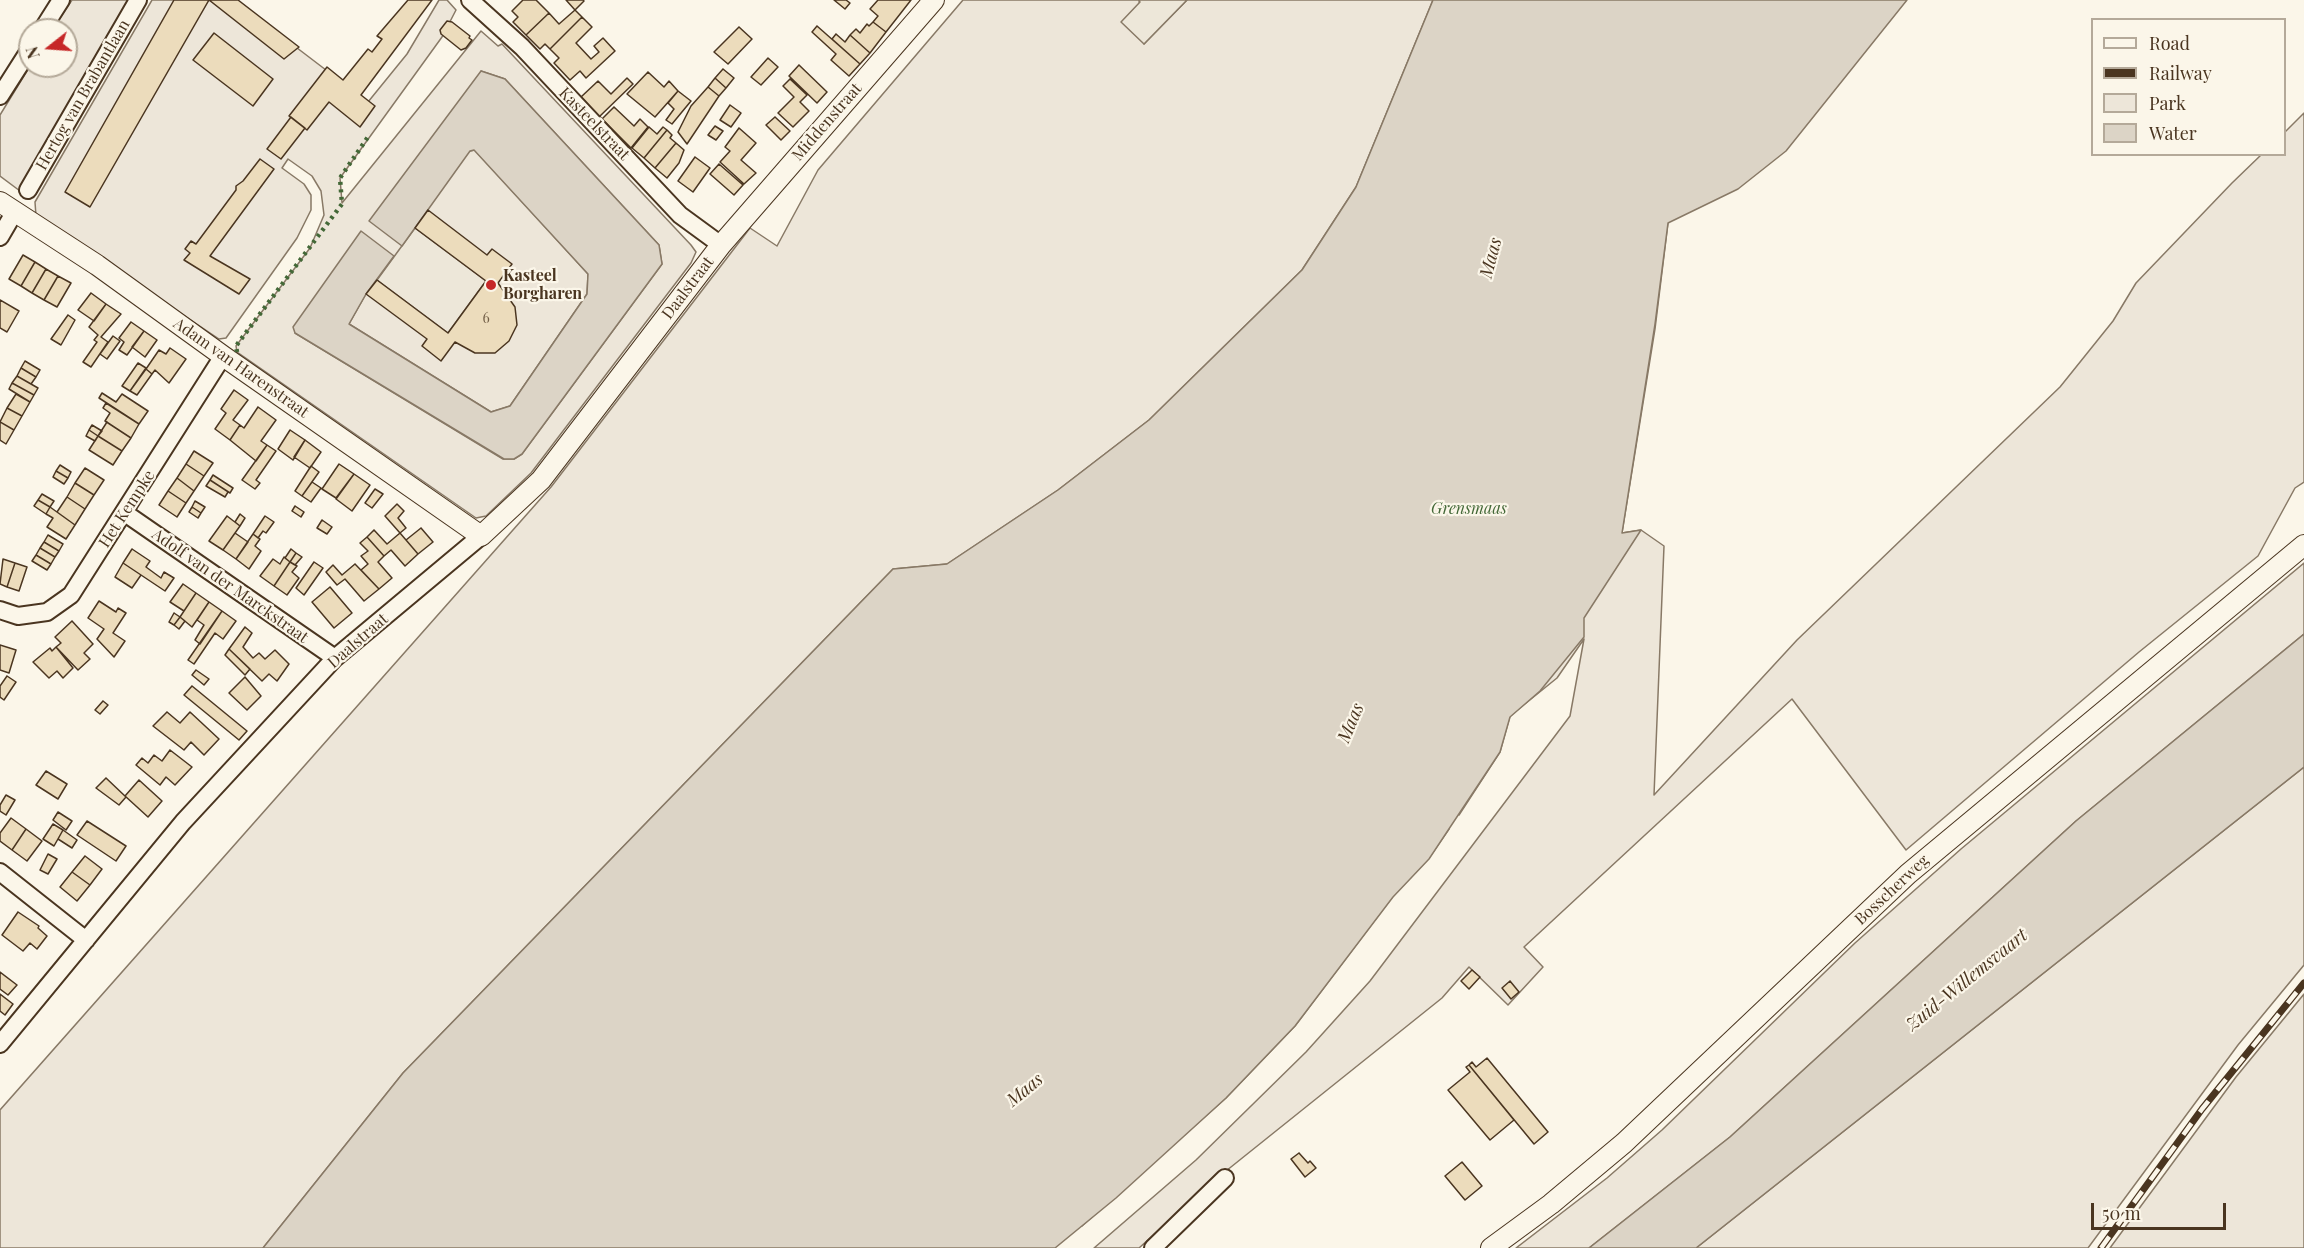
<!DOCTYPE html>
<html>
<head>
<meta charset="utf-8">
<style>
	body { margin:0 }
	#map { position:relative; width:2304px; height:1248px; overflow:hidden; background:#fbf6e9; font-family:"Playfair Display",serif }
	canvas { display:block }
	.legend { position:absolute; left:2091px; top:18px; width:195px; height:138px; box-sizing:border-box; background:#fbf6e9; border:2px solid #b4a999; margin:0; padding:8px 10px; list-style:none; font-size:18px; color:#4a3520 }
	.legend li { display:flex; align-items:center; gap:12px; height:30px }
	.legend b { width:30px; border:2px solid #b4a999 }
	.north { position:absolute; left:18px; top:18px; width:60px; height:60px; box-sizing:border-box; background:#fbf6e9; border:2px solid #b4a999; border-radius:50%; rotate:253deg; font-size:16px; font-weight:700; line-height:24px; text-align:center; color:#4a3520 }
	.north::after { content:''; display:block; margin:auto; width:21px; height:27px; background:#c62828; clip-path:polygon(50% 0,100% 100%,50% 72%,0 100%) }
	.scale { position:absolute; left:2091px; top:1203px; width:135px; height:27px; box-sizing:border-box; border:3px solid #4a3520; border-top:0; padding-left:8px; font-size:18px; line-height:21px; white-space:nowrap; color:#4a3520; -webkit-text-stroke:4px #fbf6e9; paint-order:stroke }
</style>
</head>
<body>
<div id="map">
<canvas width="2304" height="1248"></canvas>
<ul class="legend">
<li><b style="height:8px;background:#fbf6e9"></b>Road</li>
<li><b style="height:8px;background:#4a3520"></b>Railway</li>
<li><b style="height:16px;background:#ede6d9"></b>Park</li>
<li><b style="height:16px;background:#dcd4c6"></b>Water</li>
</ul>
<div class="north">N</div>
<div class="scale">50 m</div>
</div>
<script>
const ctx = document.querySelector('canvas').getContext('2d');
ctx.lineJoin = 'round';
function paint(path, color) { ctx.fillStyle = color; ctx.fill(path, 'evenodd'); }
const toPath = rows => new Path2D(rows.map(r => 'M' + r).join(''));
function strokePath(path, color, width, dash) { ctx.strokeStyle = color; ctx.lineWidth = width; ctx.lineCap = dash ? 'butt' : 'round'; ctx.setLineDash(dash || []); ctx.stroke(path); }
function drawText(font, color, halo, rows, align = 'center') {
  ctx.font = font + ' "Playfair Display",serif'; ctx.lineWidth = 4.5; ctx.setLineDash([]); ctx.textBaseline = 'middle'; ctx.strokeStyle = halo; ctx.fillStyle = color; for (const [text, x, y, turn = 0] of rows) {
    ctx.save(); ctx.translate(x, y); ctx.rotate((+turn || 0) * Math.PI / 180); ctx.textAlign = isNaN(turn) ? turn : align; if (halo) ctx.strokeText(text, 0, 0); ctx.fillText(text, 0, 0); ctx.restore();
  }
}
const green = toPath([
	[72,0,129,0,20,191,0,176,0,115,30,66,66,66,66,30,52,30,72,0],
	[152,0,234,0,368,102,407,54,439,0,447,0,456,10,442,37,340,178,342,203,481,31,498,46,502,44,691,245,696,252,691,263,531,473,486,516,476,518,237,352,236,346,310,248,324,215,321,191,312,176,288,159,282,168,304,184,311,195,311,210,297,238,226,338,219,339,36,216,35,202,152,0],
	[481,71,505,79,659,245,662,264,522,454,514,459,503,459,295,333,366,294,349,324,491,412,510,406,587,294,588,274,475,150,470,151,481,71],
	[963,0,1139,0,1144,44,1187,0,1433,0,1356,187,1302,270,1149,420,1058,490,947,564,893,569,403,1073,263,1248,0,1248,0,1110,551,487,750,228,777,246,818,170,963,0],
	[2304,113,2304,482,2295,488,2258,556,2139,652,1906,850,1792,699,1524,947,1543,967,1508,1005,1469,967,1442,998,1211,1183,1139,1248,1094,1248,1196,1160,1306,1052,1370,981,1570,716,1584,639,1557,678,1510,716,1500,752,1459,815,1455,812,1446,826,1449,829,1429,858,1393,896,1295,1026,1226,1098,1082,1226,635,1248,1668,223,1655,329,1622,533,1641,530,1664,546,1654,795,1797,640,2060,387,2113,321,2136,283,2232,183,2261,155,2284,154,2285,132,2304,113],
	[2304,563,2304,634,2076,821,1730,1137,1589,1248,1516,1248,1607,1178,1662,1130,1855,943,1961,849,2304,563],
	[2304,767,2304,965,2238,1045,2088,1248,1696,1248,2304,767],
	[2304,994,2304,1248,2110,1248,2236,1077,2304,994]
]);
const parking = toPath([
	[1139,0,1187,0,1144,44,1121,22,1140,2,1139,0],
	[415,228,486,281,448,333,377,280,415,228]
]);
const water = toPath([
	[1433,0,1907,0,1786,151,1738,189,1668,223,1655,324,1622,533,1641,530,1584,618,1584,637,1540,691,1510,717,1500,752,1429,859,1393,897,1295,1026,1226,1098,1116,1198,1055,1248,263,1248,403,1073,893,569,947,564,1058,490,1149,420,1302,270,1356,187,1433,0],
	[481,71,505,79,659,245,662,264,522,454,514,459,504,459,295,333,293,327,361,231,394,256,366,294,349,324,491,412,510,406,587,294,588,274,474,150,470,151,402,246,369,221,481,71],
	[2304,634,2304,767,1696,1248,1589,1248,1730,1137,2076,821,2304,634]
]);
const building = toPath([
	[174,0,209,0,90,207,65,192,174,0],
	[209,0,238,0,299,47,284,59,209,0],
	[408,0,432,0,361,95,375,106,360,127,329,102,307,130,289,116,327,67,343,80,368,49,372,52,382,39,377,36,408,0],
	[523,0,536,0,549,13,526,35,513,22,518,17,512,11,523,0],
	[566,0,583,0,584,1,575,10,566,0],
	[834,0,846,0,850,3,845,9,834,0],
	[878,0,911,0,886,32,873,22,878,16,870,9,878,0],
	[575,10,582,17,550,49,545,44,540,49,526,35,549,13,559,24,575,10],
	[582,17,592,27,576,43,591,59,599,52,594,46,603,38,615,51,586,78,580,71,570,80,554,63,559,58,550,49,582,17],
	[447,21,452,22,470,36,469,38,472,40,466,48,461,50,441,34,440,30,447,21],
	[873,22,886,32,870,53,850,35,856,29,860,33,867,24,869,26,873,22],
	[817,26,860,64,849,76,831,60,836,54,812,32,817,26],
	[739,27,752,39,728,64,714,52,739,27],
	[214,33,273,79,253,106,193,60,214,33],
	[836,34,845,42,850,35,870,53,860,64,832,39,836,34],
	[768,58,778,67,761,85,751,77,768,58],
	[799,65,827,92,817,103,789,76,799,65],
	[723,69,734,78,726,88,715,78,723,69],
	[648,72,664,87,669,81,678,91,655,117,627,94,648,72],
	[627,78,633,84,599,117,581,97,598,81,611,94,627,78],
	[715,78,726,88,719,96,708,87,715,78],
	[790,79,807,95,800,102,809,111,793,127,778,113,794,97,783,86,790,79],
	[708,87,719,96,687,144,678,132,691,106,708,87],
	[678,91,691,101,672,124,666,120,674,109,668,103,678,91],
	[730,105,741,113,731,127,720,120,730,105],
	[614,107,634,126,640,119,648,127,631,148,602,119,614,107],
	[291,117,305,128,281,159,267,149,291,117],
	[775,117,790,131,781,140,766,125,775,117],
	[715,126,723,131,716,140,708,135,715,126],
	[649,127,657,134,663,127,667,130,644,158,632,148,649,127],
	[739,128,756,143,741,160,756,173,744,184,720,162,730,151,725,147,739,128],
	[667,130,672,135,670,138,676,143,655,168,644,158,667,130],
	[676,143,684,150,679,163,667,178,655,168,676,143],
	[695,157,710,168,693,192,678,181,695,157],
	[260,159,274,169,210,256,250,279,239,294,184,260,190,253,185,249,191,241,196,244,236,190,236,186,243,181,260,159],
	[719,164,743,185,734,195,710,174,719,164],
	[428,210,487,255,492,249,512,264,498,283,515,307,517,325,509,341,495,353,475,353,455,342,441,361,422,346,427,339,366,294,377,280,448,333,486,281,415,228,428,210],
	[23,255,35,262,21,286,9,279,23,255],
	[35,262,46,269,32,293,21,286,35,262],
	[46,269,58,276,44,300,32,293,46,269],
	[58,276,71,283,57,307,44,300,58,276],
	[91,293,106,304,94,321,78,310,91,293],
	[0,300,19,311,7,332,0,328,0,300],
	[106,304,121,314,101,337,108,342,91,367,83,362,97,342,94,340,98,335,89,327,106,304],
	[68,315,75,320,61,345,51,339,68,315],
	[131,322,144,331,127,355,119,350,124,342,119,338,131,322],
	[144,331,157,340,145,357,132,347,144,331],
	[113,336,120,341,107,359,100,354,113,336],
	[170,348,186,359,169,383,155,370,152,374,146,369,159,350,166,354,170,348],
	[25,361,40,370,36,377,21,368,25,361],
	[138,363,146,368,130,391,122,386,138,363],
	[21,368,36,377,31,384,17,376,21,368],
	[146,369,152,374,137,395,130,391,146,369],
	[17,376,38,388,34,395,12,383,17,376],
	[12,383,34,395,30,402,9,389,12,383],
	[234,390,248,400,233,420,240,425,230,440,215,429,226,413,221,409,234,390],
	[102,393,116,402,122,394,148,411,139,424,99,398,102,393],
	[16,394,30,402,22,416,7,408,16,394],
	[106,403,139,424,131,438,105,421,110,413,103,408,106,403],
	[258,407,276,420,261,441,267,445,256,461,230,440,240,425,244,428,258,407],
	[7,408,22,416,14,430,0,422,7,408],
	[0,422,14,430,6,444,0,440,0,422],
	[107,422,131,438,122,451,98,436,107,422],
	[92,425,102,431,98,436,89,430,92,425],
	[89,430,98,436,95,441,86,436,89,430],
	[290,430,305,440,293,460,278,449,290,430],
	[98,436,122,451,113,465,89,450,98,436],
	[305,440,321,452,310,468,294,457,305,440],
	[267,445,276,451,256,480,260,483,255,489,242,480,267,445],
	[194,451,213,463,204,476,186,464,194,451],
	[186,464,204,476,194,491,177,478,186,464],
	[339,464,354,474,336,498,322,489,339,464],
	[60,465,71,472,68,478,56,471,60,465],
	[311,466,319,472,302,496,295,491,311,466],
	[85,468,104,480,94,495,75,483,85,468],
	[56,471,68,478,64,484,53,477,56,471],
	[354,474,370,485,352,511,336,499,354,474],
	[213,475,233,488,230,493,210,480,213,475],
	[177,478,194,491,186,503,168,491,177,478],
	[210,480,228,492,225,497,206,486,210,480],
	[312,482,321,488,311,502,302,496,312,482],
	[75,483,94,495,85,509,67,497,75,483],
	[375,489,383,494,372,508,365,503,375,489],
	[168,491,186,503,177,517,159,505,168,491],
	[42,494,54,501,50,507,38,500,42,494],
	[67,497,85,509,75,525,57,512,67,497],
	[38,500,50,507,46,514,34,506,38,500],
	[195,501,205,507,201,513,192,507,195,501],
	[397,504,404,511,398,518,406,528,400,533,385,516,397,504],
	[295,506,304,512,301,517,292,511,295,506],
	[50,507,75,525,66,539,47,527,53,518,46,514,50,507],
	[192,507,201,513,198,518,189,512,192,507],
	[240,514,245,518,240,526,235,522,240,514],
	[227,516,240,526,223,550,209,541,227,516],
	[265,516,274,522,266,533,263,531,258,538,253,534,265,516],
	[322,520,332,527,327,534,317,528,322,520],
	[421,528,433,542,418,554,406,540,421,528],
	[374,530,387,544,400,533,418,554,405,566,391,550,384,556,367,537,374,530],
	[235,533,248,542,236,559,223,550,235,533],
	[253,534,260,539,255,546,261,551,249,569,236,559,253,534],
	[48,535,63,544,59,551,44,542,48,535],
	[367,537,384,556,378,562,392,578,379,589,361,570,368,564,361,556,368,551,360,543,367,537],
	[44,542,59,551,55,557,40,548,44,542],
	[40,548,55,557,51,564,36,555,40,548],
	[132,549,150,561,146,567,161,578,164,572,174,578,165,591,123,563,132,549],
	[291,549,296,553,290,562,285,558,291,549],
	[296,553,302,557,295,565,290,562,296,553],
	[36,555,51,564,47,570,32,561,36,555],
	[284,557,290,562,274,586,260,576,273,559,280,564,284,557],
	[3,559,15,563,7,587,0,584,3,559],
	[290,562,297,566,292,572,299,578,287,595,274,586,290,562],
	[314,562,323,568,304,595,296,588,314,562],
	[15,563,27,567,19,591,7,587,15,563],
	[123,563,141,575,132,588,115,577,123,563],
	[355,564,379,589,364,601,345,579,337,585,326,572,333,565,342,575,355,564],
	[183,584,196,593,184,611,170,602,183,584],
	[330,587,352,613,334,628,312,602,330,587],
	[196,593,209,602,192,627,180,617,196,593],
	[99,601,116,612,118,608,126,613,113,633,125,641,114,657,97,639,104,629,88,618,99,601],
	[209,602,222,611,200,644,195,640,204,625,197,620,209,602],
	[222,611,236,621,223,639,215,633,194,664,188,660,222,611],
	[174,613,180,617,174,625,169,622,174,613],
	[180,617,185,621,179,629,174,625,180,617],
	[72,621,93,644,84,653,90,659,78,670,56,647,61,643,55,637,72,621],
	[245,627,252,633,243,647,253,658,259,653,265,659,275,650,289,664,277,681,269,674,262,681,229,649,245,627],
	[0,645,16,650,9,673,0,670,0,645],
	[56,647,73,668,63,678,57,671,49,678,33,662,50,648,52,651,56,647],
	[229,649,250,669,245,675,225,655,229,649],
	[196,670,209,679,204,685,192,675,196,670],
	[7,676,16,682,4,700,0,697,0,686,7,676],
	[245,677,261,696,247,710,229,693,245,677],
	[192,686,247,731,239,740,184,695,192,686],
	[103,701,108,705,100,714,95,710,103,701],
	[167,712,180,723,190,712,219,739,204,755,191,742,184,750,153,726,167,712],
	[170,750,192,767,175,785,166,777,160,785,136,765,142,758,148,763,154,755,162,761,170,750],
	[46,771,67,784,58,799,36,785,46,771],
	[106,778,126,797,119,805,96,788,106,778],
	[139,780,162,801,148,817,125,796,139,780],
	[6,795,15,800,6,815,0,811,0,805,6,795],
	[58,812,72,821,66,830,53,820,58,812],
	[11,818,26,829,12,850,0,841,0,833,11,818],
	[87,821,126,846,116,861,77,835,87,821],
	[53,824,63,830,54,846,43,839,53,824],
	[26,829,42,841,27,861,12,850,26,829],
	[63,830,77,840,72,848,58,839,63,830],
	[48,854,57,859,48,874,40,870,48,854],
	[85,856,102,869,90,885,72,872,85,856],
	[72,872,90,885,77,901,60,887,72,872],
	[18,912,39,926,38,928,47,936,37,949,30,943,23,951,2,935,18,912],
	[1472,970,1480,977,1469,989,1461,981,1472,970],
	[0,972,17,985,8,995,0,989,0,972],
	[1510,981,1519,992,1511,999,1502,988,1510,981],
	[0,994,13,1004,5,1015,0,1011,0,994],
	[1487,1058,1548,1132,1534,1144,1469,1065,1472,1062,1476,1067,1487,1058],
	[1469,1065,1514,1120,1490,1140,1448,1090,1470,1072,1466,1067,1469,1065],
	[1299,1153,1308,1163,1310,1161,1316,1168,1305,1177,1291,1159,1299,1153],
	[1462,1162,1482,1186,1465,1200,1445,1176,1462,1162]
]);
const minor = toPath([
	[470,0,522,47,680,215,721,245],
	[42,30,61,0],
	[0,96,30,49],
	[28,190,138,0],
	[0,237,14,213],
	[125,513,335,658],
	[0,610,18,616,47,612,71,595,223,356],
	[0,872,86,940],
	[0,1044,183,822,335,658,481,536],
	[1153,1248,1225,1178]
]);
const tertiary = toPath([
	[0,202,97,265,223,356,481,536,541,480,721,245,934,0],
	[1491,1248,1551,1204,1624,1143,1908,874,2304,545]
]);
const rail = toPath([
	[2101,1248,2202,1109,2304,983]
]);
const hedge = toPath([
	[237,352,236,346,342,204,340,178,370,134]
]);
const markers = [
	[491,285,6,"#c62828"]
];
const numberNames = [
	["6",486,319]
];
const streetNames = [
	["Hertog van Brabantlaan",83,95,-60],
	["Middenstraat",827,122,-49],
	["Kasteelstraat",594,124,46],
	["Daalstraat",688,288,-53],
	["Adam van Harenstraat",241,368,35],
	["Het Kempke",127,509,-57],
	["Adolf van der Marckstraat",230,586,35],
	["Daalstraat",358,641,-41],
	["Bosscherweg",1892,890,-43]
];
const poiNames = [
	["Kasteel",503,276],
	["Borgharen",503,294]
];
const parkNames = [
	["Grensmaas",1469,509]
];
const waterNames = [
	["Maas",1491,258,-75],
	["Maas",1351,723,-67],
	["Zuid-Willemsvaart",1967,980,-39],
	["Maas",1025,1090,-39]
];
paint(green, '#ede6d9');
strokePath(green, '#887966', 1.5);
paint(parking, '#ede7d9');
strokePath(parking, '#887966', 1.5);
paint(water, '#dcd4c6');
strokePath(water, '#887966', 1.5);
paint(building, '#ecdcbc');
strokePath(building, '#4a3520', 1.5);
strokePath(minor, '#4a3520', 20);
strokePath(tertiary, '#4a3520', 22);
strokePath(minor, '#fbf6e9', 16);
strokePath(tertiary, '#fbf6e9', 20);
strokePath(rail, '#4a3520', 7);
strokePath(rail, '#fbf6e9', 4.5, [14]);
strokePath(hedge, '#436837', 4.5, [3, 4.5]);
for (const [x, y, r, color] of markers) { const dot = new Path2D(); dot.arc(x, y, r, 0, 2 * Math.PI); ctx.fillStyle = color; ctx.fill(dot); strokePath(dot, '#fbf6e9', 2); }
drawText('14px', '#725f47', null, numberNames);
drawText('16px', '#4a3520', '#fbf6e9', streetNames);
drawText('bold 16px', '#4a3520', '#fbf6e9', poiNames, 'left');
drawText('italic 16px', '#436837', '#fbf6e9', parkNames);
drawText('italic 18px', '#4a3520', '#fbf6e9', waterNames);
</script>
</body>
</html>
